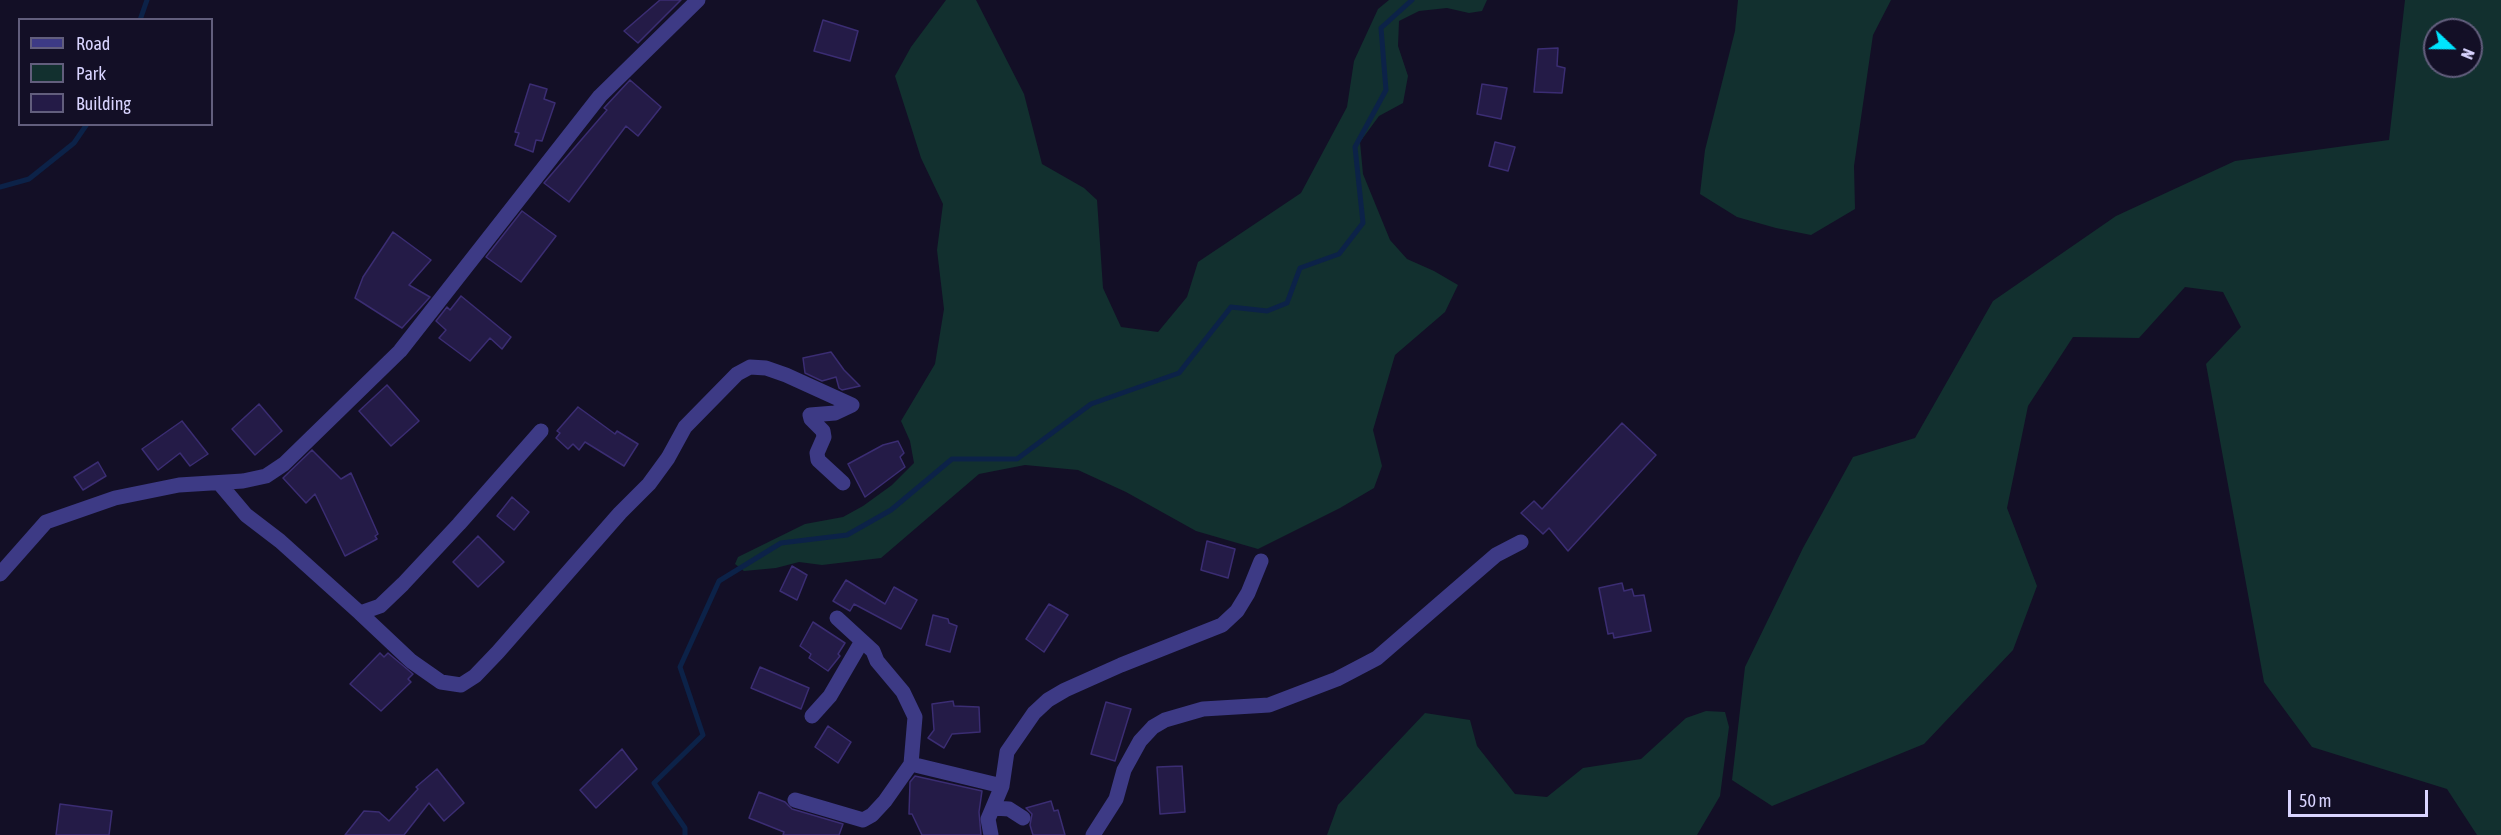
<!DOCTYPE html>
<html>
<head>
<meta charset="utf-8">
<style>
	body { margin:0 }
	#map { position:relative; width:2501px; height:835px; overflow:hidden; background:#130f26; font-family:"Asap Condensed",sans-serif }
	canvas { display:block }
	.legend { position:absolute; left:18px; top:18px; width:195px; height:108px; box-sizing:border-box; background:#130f26; border:2px solid #625e7d; margin:0; padding:8px 10px; list-style:none; font-size:18px; color:#d9d4ff }
	.legend li { display:flex; align-items:center; gap:12px; height:30px }
	.legend b { width:30px; border:2px solid #625e7d }
	.north { position:absolute; left:2423px; top:18px; width:60px; height:60px; box-sizing:border-box; background:#130f26; border:2px solid #625e7d; border-radius:50%; rotate:112deg; font-size:16px; font-weight:700; line-height:24px; text-align:center; color:#d9d4ff }
	.north::after { content:''; display:block; margin:auto; width:21px; height:27px; background:#00e5ff; clip-path:polygon(50% 0,100% 100%,50% 72%,0 100%) }
	.scale { position:absolute; left:2288px; top:790px; width:140px; height:27px; box-sizing:border-box; border:3px solid #d9d4ff; border-top:0; padding-left:8px; font-size:18px; line-height:21px; white-space:nowrap; color:#d9d4ff; -webkit-text-stroke:4px #130f26; paint-order:stroke }
</style>
</head>
<body>
<div id="map">
<canvas width="2501" height="835"></canvas>
<ul class="legend">
<li><b style="height:8px;background:#3d3a85"></b>Road</li>
<li><b style="height:16px;background:#12302f"></b>Park</li>
<li><b style="height:16px;background:#241b47"></b>Building</li>
</ul>
<div class="north">N</div>
<div class="scale">50 m</div>
</div>
<script>
const ctx = document.querySelector('canvas').getContext('2d');
ctx.lineJoin = 'round';
function paint(path, color) { ctx.fillStyle = color; ctx.fill(path, 'evenodd'); }
const toPath = rows => new Path2D(rows.map(r => 'M' + r).join(''));
function strokePath(path, color, width, dash) { ctx.strokeStyle = color; ctx.lineWidth = width; ctx.lineCap = dash ? 'butt' : 'round'; ctx.setLineDash(dash || []); ctx.stroke(path); }
const green = toPath([
	[946,0,976,0,1024,94,1042,164,1084,188,1097,200,1103,288,1121,327,1158,332,1187,297,1198,262,1301,193,1347,107,1354,61,1378,9,1389,0,1487,0,1482,11,1469,13,1447,8,1419,11,1399,21,1398,46,1408,76,1403,103,1379,116,1360,142,1363,174,1390,240,1407,259,1434,271,1458,285,1445,312,1395,355,1373,430,1382,466,1374,488,1340,508,1258,549,1196,531,1126,492,1078,470,1025,465,979,474,881,558,822,565,799,562,776,568,744,571,735,564,738,557,805,524,843,517,863,506,892,485,914,463,910,441,901,421,935,364,944,309,937,250,943,204,921,158,895,76,911,47],
	[1738,0,1891,0,1873,35,1854,166,1855,209,1811,235,1776,228,1737,217,1700,194,1705,150,1735,31],
	[2405,0,2501,0,2501,835,2477,835,2447,789,2312,747,2264,682,2206,364,2241,327,2223,292,2185,287,2139,338,2073,337,2028,406,2007,508,2037,586,2013,650,1924,744,1772,806,1732,780,1745,667,1803,548,1853,457,1915,438,1993,301,2116,216,2235,161,2389,140],
	[2435,30,2471,30,2471,66,2435,66],
	[1706,711,1725,712,1729,727,1720,796,1697,835,1327,835,1338,805,1425,713,1470,720,1477,746,1515,794,1547,797,1583,768,1641,759,1686,718]
]);
const stream = toPath([
	[140,20,147,0],
	[0,187,29,179,74,143,87,124],
	[685,835,685,828,654,783,703,735,680,667,719,581,781,543,847,535,891,510,952,459,1017,459,1091,404,1179,373,1231,307,1267,311,1287,303,1300,268,1339,254,1363,223,1355,147,1386,90,1381,28,1412,0]
]);
const building = toPath([
	[660,0,681,0,638,43,624,31,660,0],
	[823,20,858,31,850,61,814,51,823,20],
	[1558,48,1557,66,1565,68,1562,93,1534,92,1538,49,1558,48],
	[630,80,661,107,638,136,626,126,569,202,544,183,607,110,604,108,630,80],
	[530,84,547,89,544,99,555,103,542,141,536,140,533,152,515,145,519,133,515,132,530,84],
	[1482,84,1507,88,1501,119,1477,114,1482,84],
	[1495,142,1515,147,1508,171,1489,166,1495,142],
	[522,211,556,236,521,282,486,257,522,211],
	[393,232,431,260,409,285,430,297,402,328,355,298,363,277,393,232],
	[461,296,511,337,502,349,490,338,470,361,439,338,446,330,436,321,447,307,450,310,461,296],
	[831,352,844,370,860,386,842,390,839,388,836,377,822,381,805,373,803,358,831,352],
	[387,385,419,421,391,446,359,411,387,385],
	[259,404,282,431,255,455,232,429,259,404],
	[578,407,615,434,617,431,638,444,624,466,585,442,579,450,573,444,568,449,556,438,560,433,557,431,578,407],
	[182,421,208,454,190,466,180,453,158,470,142,449,182,421],
	[1622,423,1656,455,1568,551,1549,528,1543,534,1521,513,1534,501,1542,509,1622,423],
	[898,441,904,453,900,457,905,467,865,497,848,464,883,445,898,441],
	[312,450,341,479,351,473,378,534,375,536,377,539,345,556,315,494,306,503,283,478,312,450],
	[98,462,106,476,83,490,74,477,98,462],
	[512,497,529,512,514,530,497,516,512,497],
	[478,536,504,562,478,587,453,562,478,536],
	[1207,541,1235,549,1228,578,1201,570,1207,541],
	[792,566,807,575,797,600,780,591,792,566],
	[846,580,885,604,894,587,917,600,901,629,854,604,850,611,833,601,846,580],
	[1622,583,1624,591,1632,589,1634,596,1644,595,1651,631,1614,638,1613,633,1608,634,1599,588,1622,583],
	[1049,604,1068,615,1044,652,1026,639,1049,604],
	[933,615,948,619,949,623,957,626,950,652,926,645,933,615],
	[813,622,845,643,838,654,840,656,828,671,809,658,811,654,800,646,813,622],
	[380,653,384,657,388,653,413,674,408,679,411,682,381,711,350,684,380,653],
	[760,667,809,688,801,709,751,688,760,667],
	[953,701,954,706,979,707,980,732,952,734,944,748,928,738,934,730,932,704,953,701],
	[1106,702,1131,709,1115,761,1091,754,1106,702],
	[828,726,851,742,838,763,815,747,828,726],
	[622,749,637,769,596,808,580,790,622,749],
	[1182,766,1185,812,1160,814,1157,767,1182,766],
	[437,769,464,803,444,821,429,803,404,835,345,835,364,811,379,812,389,821,418,789,416,787,437,769],
	[915,776,982,791,979,812,981,835,922,835,912,814,909,814,910,782,915,776],
	[759,792,785,802,792,809,843,824,839,835,783,835,784,832,749,818,759,792],
	[1051,801,1054,811,1058,810,1065,835,1033,835,1030,825,1032,814,1026,808,1051,801],
	[60,804,112,811,109,835,56,835,60,804]
]);
const minor = toPath([
	[219,483,246,515,280,541,360,613,380,606,403,584,459,524,541,431],
	[0,574,46,522,115,498,179,485,243,481,266,476,284,464,400,351,600,96,698,0],
	[360,613,411,661,441,682,461,685,475,676,498,652,620,513,649,484,668,458,685,427,737,374,750,367,766,368,786,375,852,405,835,413,810,415,811,419,823,431,824,437,817,453,818,460,843,483],
	[812,716,830,696,862,641],
	[911,764,1002,786],
	[795,800,863,820,872,815,885,801,911,764,915,717,903,692,877,661,873,651,837,618],
	[994,808,1009,809,1023,818],
	[991,835,988,819,1002,786,1007,752,1034,713,1048,700,1065,690,1121,665,1222,625,1237,611,1248,593,1261,561],
	[1093,835,1116,799,1124,770,1140,741,1153,727,1165,720,1203,709,1269,705,1337,679,1377,658,1496,555,1521,542]
]);
paint(green, '#12302f');
strokePath(stream, '#0c2248', 5);
paint(building, '#241b47');
strokePath(building, '#3b2d73', 1.5);
strokePath(minor, '#3d3a85', 15);
</script>
</body>
</html>
